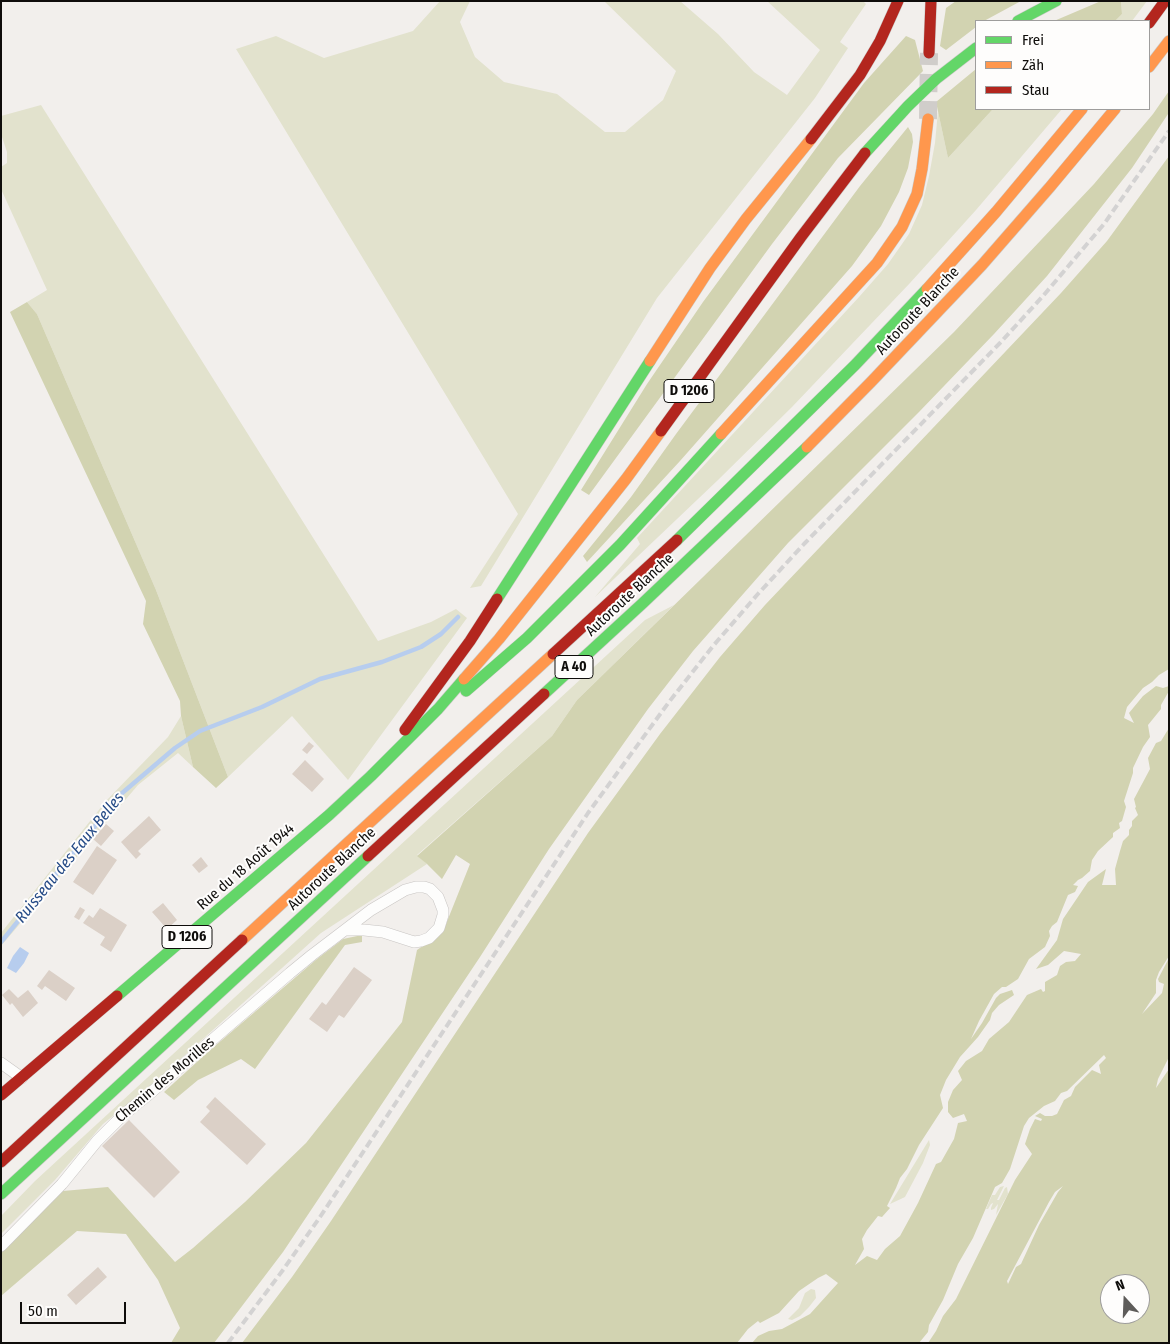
<!DOCTYPE html>
<html>
<head>
<meta charset="utf-8">
<style>
	body { margin:0 }
	#map { position:relative; width:1170px; height:1344px; overflow:hidden; background:#f2efec; font-family:"Fira Sans Condensed",sans-serif }
	canvas { display:block }
	.frame { position:absolute; inset:0; border:2px solid #0f0d0b; pointer-events:none }
	.legend { position:absolute; left:975px; top:20px; width:175px; height:90px; box-sizing:border-box; background:#fefdfc; border:1px solid #9e9d9c; margin:0; padding:6px 9px; list-style:none; font-size:15px; color:#0f0d0b }
	.legend li { display:flex; align-items:center; gap:10px; height:25px }
	.legend b { width:25px; border:1px solid #9e9d9c }
	.north { position:absolute; left:1100px; top:1274px; width:50px; height:50px; box-sizing:border-box; background:#fefdfc; border:1px solid #9e9d9c; border-radius:50%; rotate:340deg; font-size:14px; font-weight:700; line-height:20px; text-align:center; color:#0f0d0b }
	.north::after { content:''; display:block; margin:auto; width:18px; height:22px; background:#5e5c5a; clip-path:polygon(50% 0,100% 100%,50% 72%,0 100%) }
	.scale { position:absolute; left:20px; top:1302px; width:106px; height:22px; box-sizing:border-box; border:2px solid #0f0d0b; border-top:0; padding-left:6px; font-size:15px; line-height:18px; white-space:nowrap; color:#0f0d0b; -webkit-text-stroke:4px #fefdfc; paint-order:stroke }
</style>
</head>
<body>
<div id="map">
<canvas width="1170" height="1344"></canvas>
<div class="frame"></div>
<ul class="legend">
<li><b style="height:6px;background:#63d668"></b>Frei</li>
<li><b style="height:6px;background:#ff974d"></b>Zäh</li>
<li><b style="height:6px;background:#b3261e"></b>Stau</li>
</ul>
<div class="north">N</div>
<div class="scale">50 m</div>
</div>
<script>
const ctx = document.querySelector('canvas').getContext('2d');
ctx.lineJoin = 'round';
function paint(path, color) { ctx.fillStyle = color; ctx.fill(path, 'evenodd'); }
const toPath = rows => new Path2D(rows.map(r => 'M' + r).join(''));
function strokePath(path, color, width, dash) { ctx.strokeStyle = color; ctx.lineWidth = width; ctx.lineCap = dash ? 'butt' : 'round'; ctx.setLineDash(dash || []); ctx.stroke(path); }
function drawText(font, color, halo, rows, align = 'center') {
  ctx.font = font + ' "Fira Sans Condensed",sans-serif'; ctx.lineWidth = 4; ctx.setLineDash([]); ctx.textBaseline = 'middle'; ctx.strokeStyle = halo; ctx.fillStyle = color; for (const [text, x, y, turn = 0] of rows) {
    ctx.save(); ctx.translate(x, y); ctx.rotate((+turn || 0) * Math.PI / 180); ctx.textAlign = isNaN(turn) ? turn : align; if (halo) ctx.strokeText(text, 0, 0); ctx.fillText(text, 0, 0); ctx.restore();
  }
}
const green = toPath([
	[440,1,470,1,460,22,475,57,504,82,557,94,605,132,625,132,663,100,676,71,604,1,680,1,718,34,754,72,787,95,820,50,767,1,863,1,866,4,840,42,848,48,815,98,657,298,481,586,470,588,518,514,236,49,276,36,324,58,413,31],
	[1121,1,1147,1,1132,21,1115,21,1122,14],
	[41,105,378,641,431,622,456,609,467,618,348,780,292,716,228,777,156,590,37,314,27,302,47,290,1,189,1,167,7,163,7,152,1,134,1,116],
	[993,109,1062,109,976,210,910,283,792,407,718,480,595,597,640,544,637,538,859,297,888,264,909,234,922,205,929,176,935,143,938,111,948,158],
	[674,605,577,700,552,736,417,855,427,864,321,933,155,1082,103,1124,55,1180,1,1234,1,1216,35,1181,645,620],
	[181,716,193,767,178,753,138,785,1,946,1,933,106,801,168,737],
	[929,1140,930,1145,923,1163,905,1197,890,1204],
	[1004,1186,997,1200,999,1200,1005,1188,1007,1187,1008,1194,996,1215,998,1204,994,1209,991,1210,991,1208,993,1203,991,1204,988,1209,986,1209,992,1195,995,1195,1000,1187],
	[811,1289,815,1290,816,1298,809,1307,800,1316,792,1320,788,1319,799,1308,805,1293]
]);
const forest = toPath([
	[956,1,1021,1,984,21,976,21,976,27,946,50,940,46,946,8],
	[1101,1,1121,1,1122,14,1115,21,1054,21],
	[906,36,915,40,923,71,838,158,772,244,589,495,581,490,647,384,703,302,864,83],
	[976,69,976,109,993,109,948,158,936,102],
	[1169,91,1168,114,1132,168,1047,276,994,334,919,412,788,543,693,651,648,709,549,849,480,957,283,1252,214,1343,171,1343,180,1328,158,1280,126,1234,77,1231,1,1296,1,1253,63,1191,108,1187,175,1262,193,1248,245,1202,306,1143,402,1022,417,950,437,936,444,929,470,864,456,855,442,879,427,864,417,856,552,736,577,700,954,332,1094,184,1153,114],
	[908,127,912,134,913,142,908,168,899,192,881,226,852,266,680,461,587,562,583,556,631,497,676,434,860,186],
	[1169,156,1169,669,1159,675,1152,682,1143,688,1127,707,1124,718,1134,723,1129,713,1143,696,1156,686,1163,688,1169,686,1169,691,1161,705,1161,709,1148,725,1150,737,1143,747,1133,768,1133,773,1124,801,1126,807,1122,821,1119,823,1120,828,1113,833,1113,837,1098,851,1092,860,1090,871,1082,878,1078,880,1073,885,1078,886,1075,892,1068,895,1057,922,1052,926,1049,931,1050,936,1045,947,1029,959,1018,979,1006,987,1002,987,994,994,979,1021,971,1039,982,1023,996,998,1000,994,1012,990,1014,995,999,1005,992,1013,990,1020,978,1037,960,1057,946,1080,940,1095,943,1108,919,1145,907,1169,900,1178,896,1188,887,1206,890,1208,882,1217,878,1216,867,1230,862,1239,864,1249,855,1265,867,1256,877,1260,885,1249,900,1236,918,1203,936,1164,941,1162,954,1139,958,1123,967,1121,964,1114,953,1118,948,1112,948,1102,953,1090,962,1080,958,1071,966,1061,982,1051,989,1039,1009,1022,1027,995,1041,989,1043,992,1045,991,1045,982,1057,975,1060,966,1066,962,1075,961,1081,954,1064,951,1048,965,1036,969,1057,940,1063,919,1088,882,1106,869,1102,885,1116,885,1115,869,1120,851,1123,841,1129,835,1129,830,1132,826,1132,821,1138,815,1135,808,1136,807,1134,799,1150,769,1148,758,1156,743,1161,741,1169,728,1169,956,1159,972,1156,980,1156,993,1142,1014,1162,993,1164,984,1159,982,1158,979,1169,958,1169,1057,1158,1079,1156,1088,1169,1069,1169,1343,928,1343,936,1331,943,1316,956,1299,1015,1180,1032,1154,1025,1144,1030,1129,1035,1119,1041,1121,1042,1119,1035,1116,1040,1113,1045,1116,1052,1116,1057,1114,1064,1100,1071,1096,1075,1087,1092,1070,1101,1074,1099,1065,1106,1058,1104,1055,1067,1091,1061,1093,1055,1101,1044,1106,1029,1118,1024,1126,1010,1169,1002,1183,995,1187,973,1238,958,1264,943,1300,929,1325,928,1332,919,1343,752,1343,758,1336,769,1331,782,1329,810,1314,838,1283,826,1274,818,1278,799,1291,779,1313,760,1323,758,1321,748,1329,737,1343,242,1343,292,1277,331,1221,588,833,660,734,720,657,765,605,1061,293,1107,241],
	[1063,1186,1058,1192,1039,1225,1021,1264,1016,1267,1008,1284,1007,1281,1049,1202,1055,1192],
	[1110,1284,1140,1284,1140,1314,1110,1314],
	[27,302,37,314,156,590,228,777,216,788,193,767,181,716,180,701,143,624,146,601,10,312],
	[362,935,362,942,345,945,255,1069,241,1059,198,1080,174,1100,164,1092,209,1051,317,959,343,939]
]);
const water = toPath([
	[20,947,29,953,24,963,16,973,7,968,13,956]
]);
const stream = toPath([
	[1,942,121,794,175,748,200,731,262,707,320,679,382,662,421,647,441,634,458,617]
]);
const building = toPath([
	[309,742,314,746,307,754,302,750],
	[305,760,324,779,312,792,292,774],
	[149,816,161,830,138,851,141,854,136,859,121,842],
	[106,824,114,831,101,846,93,839],
	[97,846,117,860,93,895,73,882],
	[201,857,208,866,199,873,192,865],
	[163,903,177,920,167,929,152,912],
	[80,907,85,910,79,920,74,917],
	[100,908,127,925,111,952,100,945,105,937,83,923,89,915,93,918],
	[354,967,372,980,344,1018,339,1015,327,1032,309,1019,322,1002,326,1005],
	[49,970,75,988,66,1001,45,986,42,990,37,986],
	[9,989,18,998,28,990,38,1003,23,1017,12,1003,10,1005,2,995],
	[215,1097,266,1144,247,1165,200,1122,210,1111,206,1107],
	[129,1120,180,1172,154,1198,102,1146],
	[98,1267,107,1277,76,1305,67,1295]
]);
const primaryTunnel = toPath([
	[928,119,929,53]
]);
const street = toPath([
	[1,1063,22,1078],
	[1,1246,62,1184,97,1141,123,1115,148,1095,290,973,312,955,371,910,405,890,416,887,424,887,430,889,438,897,443,910,443,915,439,928,429,938,421,941,414,942,383,932,364,930,345,930]
]);
const fast = toPath([
	[1018,21,1056,1],
	[865,153,908,106,936,79,976,48],
	[677,540,855,365,927,289],
	[497,599,650,361],
	[466,691,527,638,620,545,721,434],
	[544,694,644,602,807,447],
	[117,996,329,815,371,776,438,709,464,679],
	[1,1194,368,856]
]);
const slow = toPath([
	[1149,67,1169,41],
	[927,289,996,212,1082,109],
	[650,361,710,268,746,219,811,139],
	[721,434,877,263,902,227,917,194,922,169,928,119],
	[807,447,871,382,982,265,1050,187,1115,109],
	[464,679,499,639,626,479,661,431],
	[242,940,553,654]
]);
const jam = toPath([
	[1149,23,1165,1],
	[929,53,931,1],
	[811,139,860,75,880,41,898,1],
	[661,431,801,237,865,153],
	[553,654,677,540],
	[405,730,470,641,497,599],
	[368,856,544,694],
	[1,1095,117,996],
	[1,1162,242,940]
]);
const rail = toPath([
	[228,1343,283,1270,320,1217,588,813,669,702,713,646,757,595,804,544,1000,343,1043,296,1104,224,1169,131]
]);
const shields = [
	[689,391,50],
	[574,667,38],
	[187,937,50]
];
const shieldNames = [
	["D 1206",689,391],
	["A 40",574,667],
	["D 1206",187,937]
];
const streetNames = [
	["Autoroute Blanche",918,311,-47],
	["Autoroute Blanche",630,595,-43],
	["Rue du 18 Août 1944",246,867,-41],
	["Autoroute Blanche",332,869,-43],
	["Chemin des Morilles",165,1080,-40]
];
const waterNames = [
	["Ruisseau des Eaux Belles",70,858,-51]
];
paint(green, '#e2e2cd');
paint(forest, '#d2d3b1');
paint(water, '#b7cdee');
strokePath(stream, '#b7cdee', 4.5);
paint(building, '#dbd0c7');
strokePath(primaryTunnel, '#d0cdca', 18, [18, 9]);
strokePath(street, '#c8c5c3', 12);
strokePath(fast, '#cac9c7', 12);
strokePath(slow, '#cac9c7', 12);
strokePath(jam, '#cac9c7', 12);
strokePath(street, '#fdfdfc', 11);
strokePath(fast, '#63d668', 11);
strokePath(slow, '#ff974d', 11);
strokePath(jam, '#b3261e', 11);
strokePath(rail, '#d3d2d2', 4, [8, 4]);
for (const [x, y, w] of shields) { const box = new Path2D(); box.roundRect(x - w / 2, y - 11.5, w, 23, 4); ctx.fillStyle = '#fefdfc'; ctx.fill(box); strokePath(box, '#0f0d0b', 1); }
drawText('bold 14px', '#0f0d0b', null, shieldNames);
drawText('15px', '#0f0d0b', '#fefdfc', streetNames);
drawText('italic 16px', '#244a86', '#fefdfc', waterNames);
</script>
</body>
</html>
